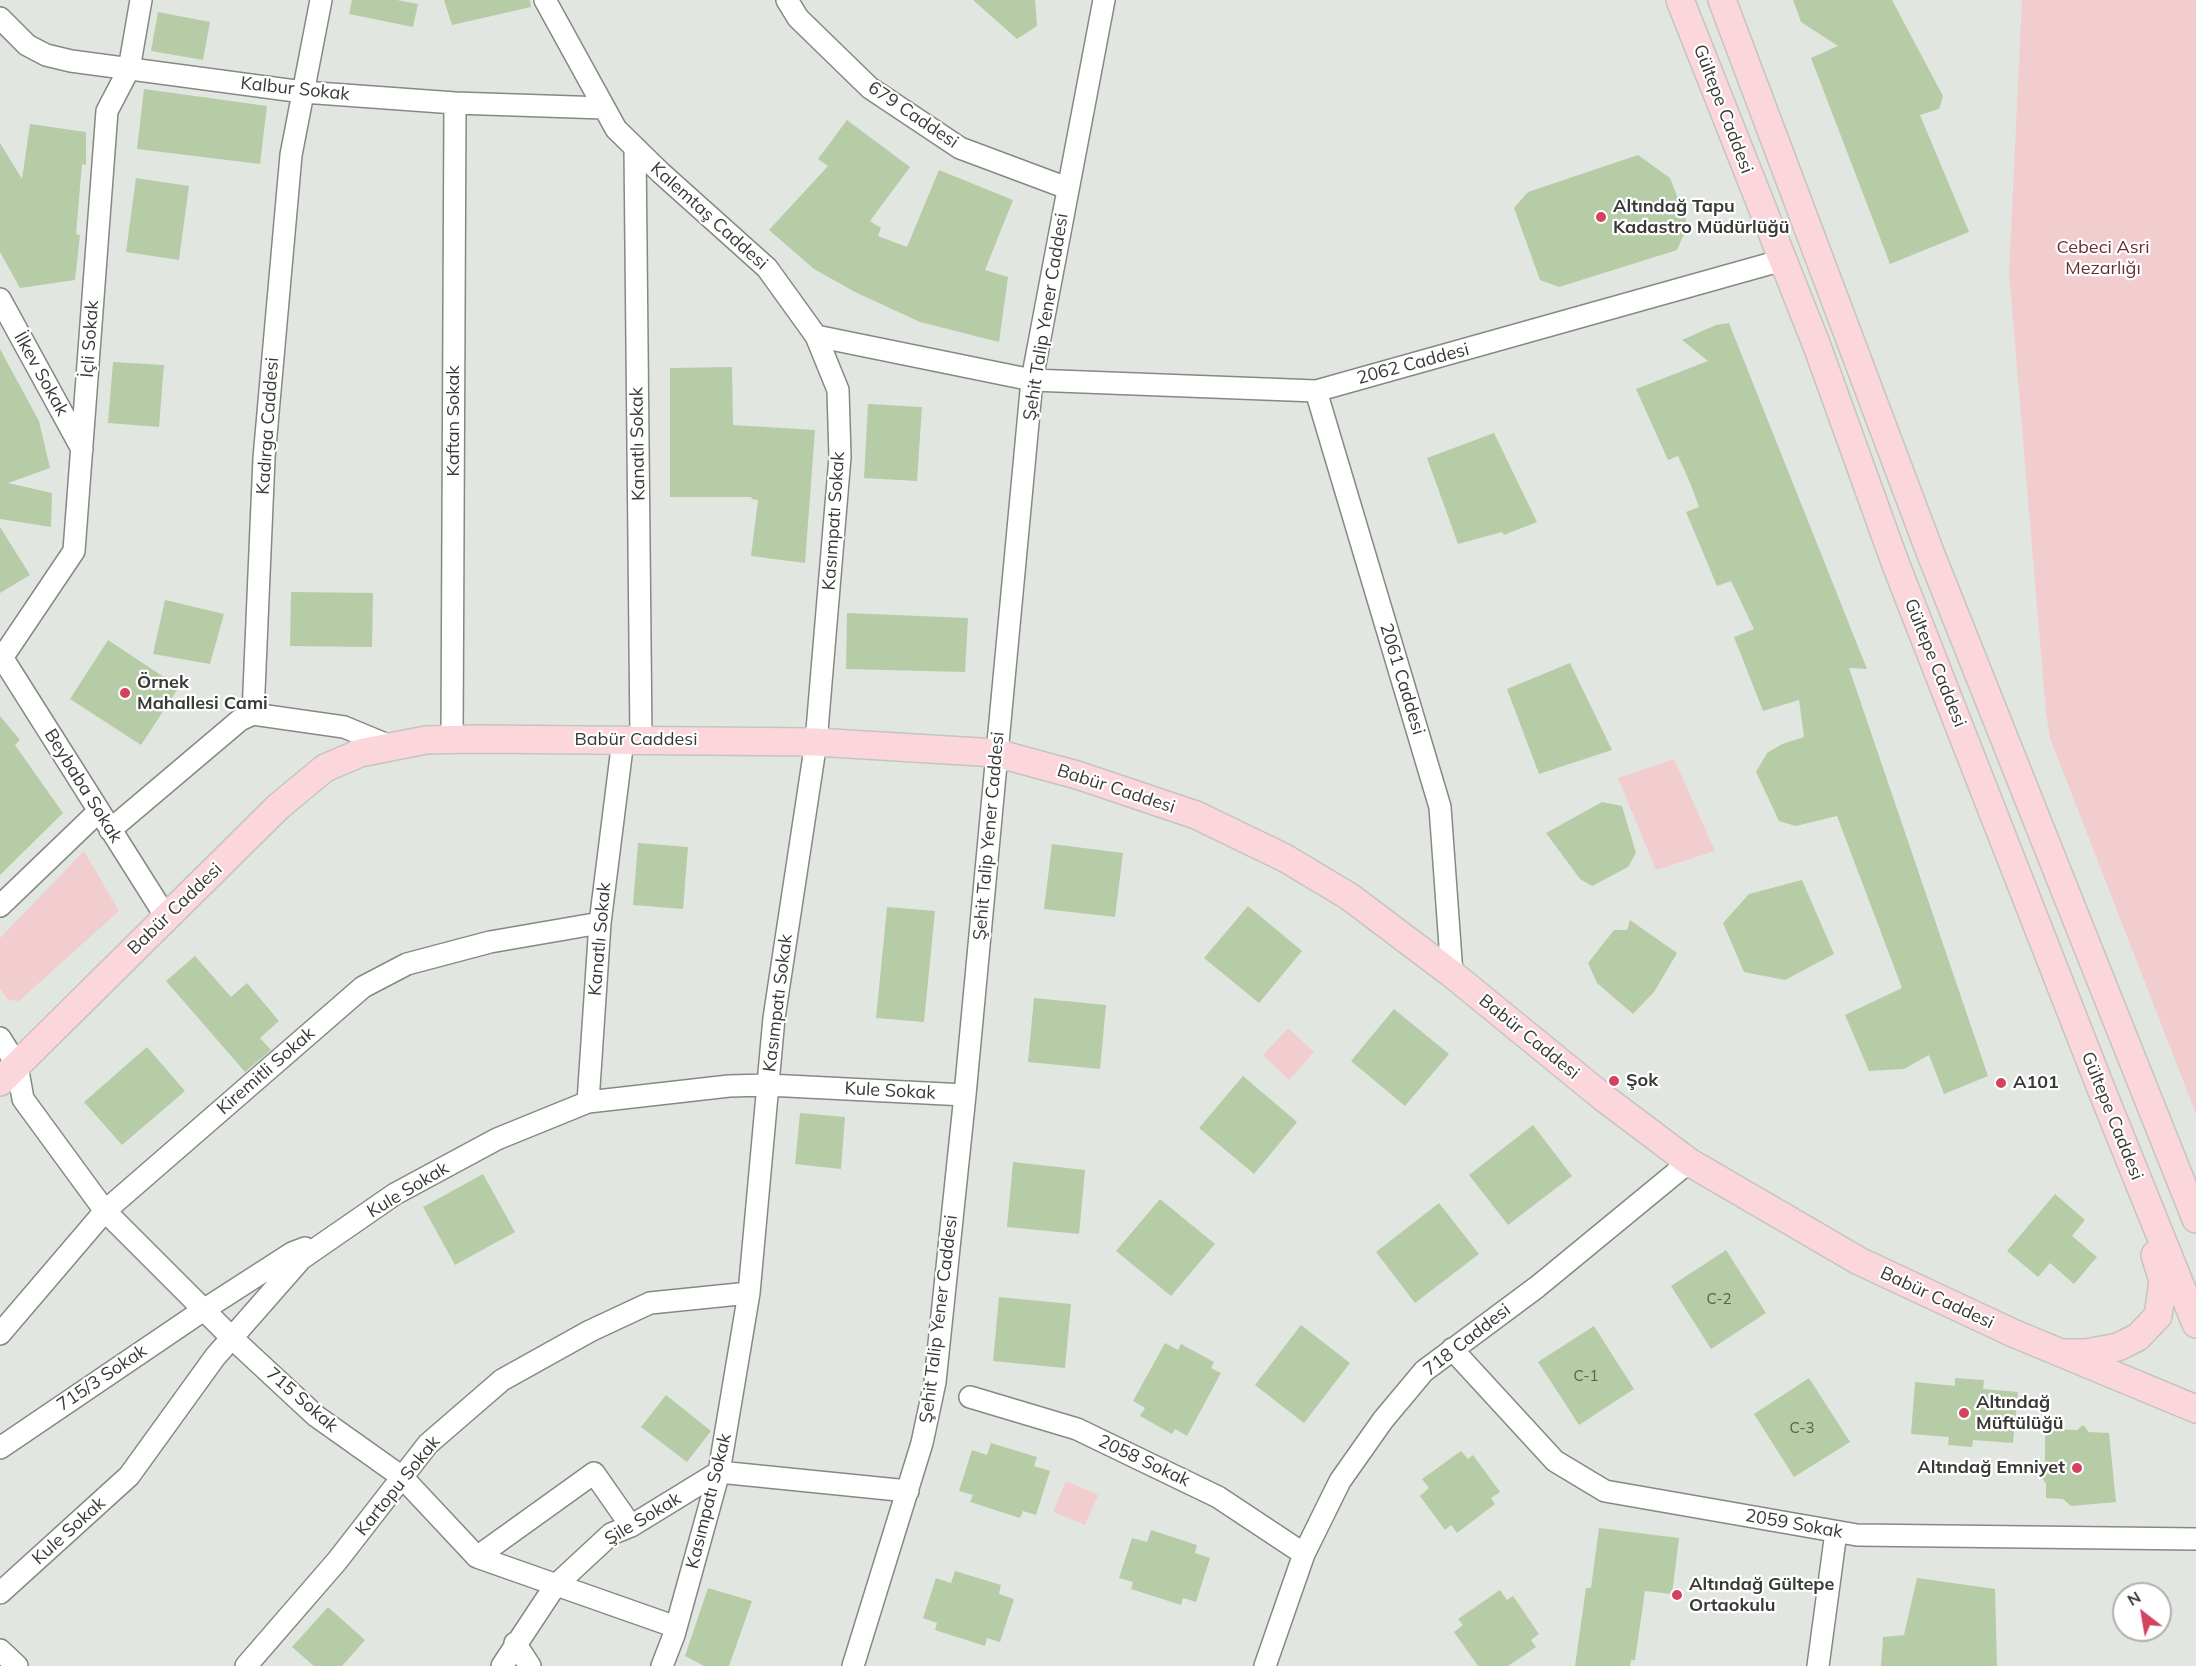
<!DOCTYPE html>
<html>
<head>
<meta charset="utf-8">
<style>
	body { margin:0 }
	#map { position:relative; width:2196px; height:1666px; overflow:hidden; background:#e2e6e0; font-family:Mulish,sans-serif }
	canvas { display:block }
	.north { position:absolute; left:2112px; top:1582px; width:60px; height:60px; box-sizing:border-box; background:#fff; border:2px solid #b0b0af; border-radius:50%; rotate:329deg; font-size:16px; font-weight:700; line-height:24px; text-align:center; color:#393a37 }
	.north::after { content:''; display:block; margin:auto; width:21px; height:27px; background:#d34360; clip-path:polygon(50% 0,100% 100%,50% 72%,0 100%) }
</style>
</head>
<body>
<div id="map">
<canvas width="2196" height="1666"></canvas>
<div class="north">N</div>
</div>
<script>
const ctx = document.querySelector('canvas').getContext('2d');
ctx.lineJoin = 'round';
function paint(path, color) { ctx.fillStyle = color; ctx.fill(path, 'evenodd'); }
const toPath = rows => new Path2D(rows.map(r => 'M' + r).join(''));
function strokePath(path, color, width, dash) { ctx.strokeStyle = color; ctx.lineWidth = width; ctx.lineCap = dash ? 'butt' : 'round'; ctx.setLineDash(dash || []); ctx.stroke(path); }
function drawText(font, color, halo, rows, align = 'center') {
  ctx.font = font + ' Mulish,sans-serif'; ctx.lineWidth = 4.5; ctx.setLineDash([]); ctx.textBaseline = 'middle'; ctx.strokeStyle = halo; ctx.fillStyle = color; for (const [text, x, y, turn = 0] of rows) {
    ctx.save(); ctx.translate(x, y); ctx.rotate((+turn || 0) * Math.PI / 180); ctx.textAlign = isNaN(turn) ? turn : align; if (halo) ctx.strokeText(text, 0, 0); ctx.fillText(text, 0, 0); ctx.restore();
  }
}
const green = toPath([
	[2022,0,2196,0,2196,1114,2050,738,2046,713,2009,273],
	[1674,759,1715,851,1656,870,1618,778],
	[84,851,119,911,19,1001,8,1000,0,989,0,938],
	[1288,1028,1314,1052,1289,1080,1263,1055],
	[1066,1481,1098,1495,1085,1525,1053,1512]
]);
const building = toPath([
	[352,0,397,0,418,4,413,27,349,14],
	[444,0,530,0,531,7,452,25],
	[973,0,1035,0,1037,26,1017,39],
	[1793,0,1892,0,1943,96,1939,109,1920,115,1969,232,1890,264,1811,58,1838,46,1801,22],
	[158,12,210,22,203,60,151,51],
	[144,89,267,106,260,164,137,149],
	[847,120,910,167,870,221,881,228,878,236,907,247,939,170,1013,200,985,270,1008,277,999,342,920,322,855,292,814,269,769,230,828,166,818,159],
	[30,124,86,132,86,165,82,164,76,234,80,235,75,280,20,288,0,252,0,143,22,179],
	[1638,155,1670,178,1688,225,1677,250,1559,287,1540,280,1514,208,1528,192],
	[136,178,189,186,179,260,126,252],
	[1729,323,1867,669,1849,668,1988,1076,1944,1094,1929,1055,1904,1069,1869,1071,1845,1015,1902,988,1837,816,1796,826,1779,821,1756,772,1767,753,1782,744,1804,737,1799,700,1763,711,1734,637,1754,629,1731,581,1717,586,1686,512,1699,507,1691,485,1678,456,1668,460,1636,389,1708,361,1682,340,1716,325],
	[0,349,39,421,50,468,8,483,52,493,51,527,0,519],
	[113,362,164,365,159,427,108,423],
	[732,367,733,425,815,430,805,563,751,556,758,500,751,499,752,497,670,497,670,368],
	[868,404,922,407,917,481,864,478],
	[1494,433,1537,522,1504,535,1502,532,1458,544,1427,458],
	[0,527,30,575,0,593],
	[291,592,373,593,372,647,290,646],
	[165,600,224,614,210,664,153,654],
	[847,613,968,618,965,672,846,669],
	[108,640,179,687,141,745,70,699],
	[1570,663,1612,750,1539,774,1507,689],
	[0,716,20,740,15,745,63,813,0,875],
	[1602,802,1622,806,1636,853,1628,867,1592,886,1580,879,1546,833],
	[638,843,688,847,683,909,633,905],
	[1052,844,1123,853,1115,917,1044,909],
	[1802,880,1834,954,1785,980,1744,972,1723,923,1749,894],
	[1248,906,1302,951,1259,1003,1204,958],
	[887,907,935,911,924,1022,876,1018],
	[1630,920,1677,953,1654,992,1633,1014,1597,983,1588,963,1614,930,1627,930],
	[195,956,231,997,247,983,279,1021,260,1038,271,1050,245,1072,166,981],
	[1034,998,1106,1005,1100,1069,1028,1062],
	[1394,1009,1449,1054,1405,1106,1351,1061],
	[147,1047,185,1091,122,1145,84,1102],
	[1243,1076,1297,1122,1254,1174,1199,1128],
	[800,1113,845,1117,841,1169,795,1164],
	[1533,1125,1572,1176,1508,1225,1469,1175],
	[1013,1162,1085,1170,1079,1234,1007,1227],
	[483,1174,515,1232,455,1265,423,1207],
	[2055,1194,2085,1220,2072,1236,2097,1257,2074,1284,2050,1263,2038,1277,2007,1251],
	[1160,1199,1215,1244,1171,1296,1116,1251],
	[1439,1203,1479,1254,1415,1303,1376,1252],
	[1726,1250,1766,1313,1711,1349,1671,1286],
	[999,1297,1071,1304,1065,1368,993,1361],
	[1301,1325,1350,1363,1304,1423,1255,1385],
	[1594,1326,1634,1389,1579,1425,1538,1362],
	[1165,1343,1178,1350,1181,1344,1214,1362,1211,1368,1221,1373,1187,1436,1175,1429,1172,1434,1140,1416,1145,1408,1133,1401],
	[1809,1378,1850,1442,1794,1477,1754,1414],
	[1955,1378,1984,1380,1983,1389,2018,1392,2013,1443,1973,1440,1972,1447,1948,1445,1949,1437,1911,1434,1915,1382,1955,1386],
	[666,1395,711,1431,687,1462,641,1427],
	[2083,1425,2089,1432,2109,1433,2116,1502,2071,1506,2063,1499,2046,1498,2046,1484,2038,1471,2045,1464,2045,1429,2077,1430],
	[991,1443,1037,1457,1034,1466,1050,1471,1036,1515,1023,1511,1020,1518,970,1502,973,1495,959,1491,972,1450,987,1455],
	[1461,1451,1468,1459,1473,1455,1500,1492,1491,1498,1495,1504,1457,1533,1451,1525,1445,1530,1420,1496,1429,1488,1422,1479],
	[1599,1528,1679,1538,1672,1594,1645,1591,1635,1660,1631,1660,1630,1666,1575,1666,1586,1588,1591,1588],
	[1151,1530,1197,1545,1195,1553,1210,1558,1196,1602,1183,1598,1181,1605,1131,1589,1133,1582,1119,1578,1132,1538,1147,1542],
	[955,1571,1001,1585,999,1594,1014,1599,1000,1642,987,1638,985,1646,935,1630,937,1623,923,1618,936,1578,951,1583],
	[1917,1578,1995,1589,1997,1666,1881,1666,1883,1637,1904,1635],
	[708,1588,752,1601,729,1666,704,1666,685,1656],
	[1500,1590,1507,1600,1513,1596,1539,1634,1531,1640,1536,1647,1508,1666,1478,1666,1454,1632,1463,1625,1458,1619],
	[328,1607,365,1640,342,1666,314,1666,292,1647]
]);
const minor = toPath([
	[545,0,616,129,661,173,767,268,816,336,838,390,840,457,816,742,774,1018,749,1293,719,1472,674,1635,662,1666],
	[787,0,798,18,870,88,960,148,1067,188],
	[0,18,27,45,46,55,71,61,303,92,455,103,604,108],
	[635,148,641,740],
	[0,299,82,449],
	[816,336,1032,380,1316,391,1783,260],
	[1316,391,1440,807,1452,974],
	[0,654,166,917],
	[0,661,74,551,107,111,129,69,141,0],
	[253,714,264,458,291,155,321,0],
	[253,714,344,727,390,746],
	[452,739,455,103],
	[110,830,240,720,253,714],
	[0,906,99,811],
	[0,1038,17,1065,23,1099,105,1211,232,1338,316,1416,402,1477,477,1557,676,1627],
	[588,1102,600,923,623,740],
	[0,1334,105,1211,363,987,407,964,490,942,600,923],
	[1452,1349,1555,1461,1605,1491,1857,1535,2196,1539],
	[970,1397,1077,1429,1218,1497,1304,1554],
	[0,1448,205,1309,292,1253,305,1248],
	[477,1557,594,1473,631,1526],
	[0,1593,129,1476,215,1357,301,1259,395,1194,497,1139,588,1102,729,1086,768,1085,965,1095],
	[515,1643,530,1666],
	[0,1650,17,1666],
	[246,1666,337,1561,428,1444,502,1380,590,1331,650,1303,749,1293],
	[502,1666,555,1586,611,1534,631,1526,719,1472,908,1491],
	[853,1666,922,1443,935,1382,965,1095,1032,380,1104,0],
	[1265,1666,1304,1554,1340,1481,1383,1420,1424,1371,1537,1287,1689,1162],
	[1818,1666,1836,1532]
]);
const major = toPath([
	[1680,0,1817,346,1896,565,2102,1091,2196,1324],
	[1722,0,1930,552,2196,1219],
	[0,1082,279,806,325,768,360,753,426,740,475,739,816,742,996,753,1077,775,1196,815,1285,858,1350,897,1452,974,1604,1098,1689,1162,1859,1261,2013,1333,2196,1409],
	[2063,1353,2086,1353,2118,1347,2138,1337,2158,1316,2163,1281,2155,1255]
]);
const markers = [
	[1601,217,6,"#d34360"],
	[125,693,6,"#d34360"],
	[1614,1081,6,"#d34360"],
	[2001,1083,6,"#d34360"],
	[1964,1413,6,"#d34360"],
	[2077,1468,6,"#d34360"],
	[1677,1595,6,"#d34360"]
];
const numberNames = [
	["C-2",1719,1299],
	["C-1",1586,1376],
	["C-3",1802,1428]
];
const streetNames = [
	["Kalbur Sokak",295,89,6],
	["Gültepe Caddesi",1723,109,69],
	["679 Caddesi",913,115,34],
	["Kalemtaş Caddesi",709,216,42],
	["Şehit Talip Yener Caddesi",1046,317,-81],
	["İçli Sokak",90,339,-86],
	["2062 Caddesi",1413,364,-15],
	["İlkev Sokak",41,374,61],
	["Kaftan Sokak",454,421,-90],
	["Kadırga Caddesi",268,426,-86],
	["Kanatlı Sokak",638,444,-91],
	["Kasımpatı Sokak",834,521,-86],
	["Gültepe Caddesi",1935,663,68],
	["2061 Caddesi",1402,679,73],
	["Babür Caddesi",636,740],
	["Beybaba Sokak",83,786,58],
	["Babür Caddesi",1116,789,18],
	["Şehit Talip Yener Caddesi",989,836,-85],
	["Babür Caddesi",175,909,-44],
	["Kanatlı Sokak",600,939,-85],
	["Kasımpatı Sokak",778,1003,-83],
	["Babür Caddesi",1529,1037,39],
	["Kiremitli Sokak",266,1071,-41],
	["Kule Sokak",890,1091,3],
	["Gültepe Caddesi",2112,1116,68],
	["Kule Sokak",408,1190,-31],
	["Babür Caddesi",1937,1298,25],
	["Şehit Talip Yener Caddesi",939,1319,-83],
	["718 Caddesi",1467,1340,-38],
	["715/3 Sokak",102,1378,-34],
	["715 Sokak",302,1400,41],
	["2058 Sokak",1144,1461,25],
	["Kartopu Sokak",398,1486,-51],
	["Kasımpatı Sokak",709,1501,-76],
	["Şile Sokak",643,1519,-31],
	["2059 Sokak",1794,1524,10],
	["Kule Sokak",69,1531,-42]
];
const poiNames = [
	["Altındağ Tapu",1613,207],
	["Kadastro Müdürlüğü",1613,228],
	["Örnek",137,683],
	["Mahallesi Cami",137,704],
	["Şok",1626,1081],
	["A101",2013,1083],
	["Altındağ",1976,1403],
	["Müftülüğü",1976,1424],
	["Altındağ Emniyet",2065,1468,"right"],
	["Altındağ Gültepe",1689,1585],
	["Ortaokulu",1689,1606]
];
const parkNames = [
	["Cebeci Asri",2103,248],
	["Mezarlığı",2103,269]
];
paint(green, '#f1cdd0');
paint(building, '#b6cca7');
strokePath(minor, '#858983', 24);
strokePath(major, '#c4c4c3', 30);
strokePath(minor, '#fff', 21);
strokePath(major, '#fbd6da', 27);
for (const [x, y, r, color] of markers) { const dot = new Path2D(); dot.arc(x, y, r, 0, 2 * Math.PI); ctx.fillStyle = color; ctx.fill(dot); strokePath(dot, '#fff', 2); }
drawText('15px', '#585e53', null, numberNames);
drawText('18px', '#393a37', '#fff', streetNames);
drawText('bold 18px', '#393a37', '#fff', poiNames, 'left');
drawText('18px', '#6a2d37', '#fff', parkNames);
</script>
</body>
</html>
